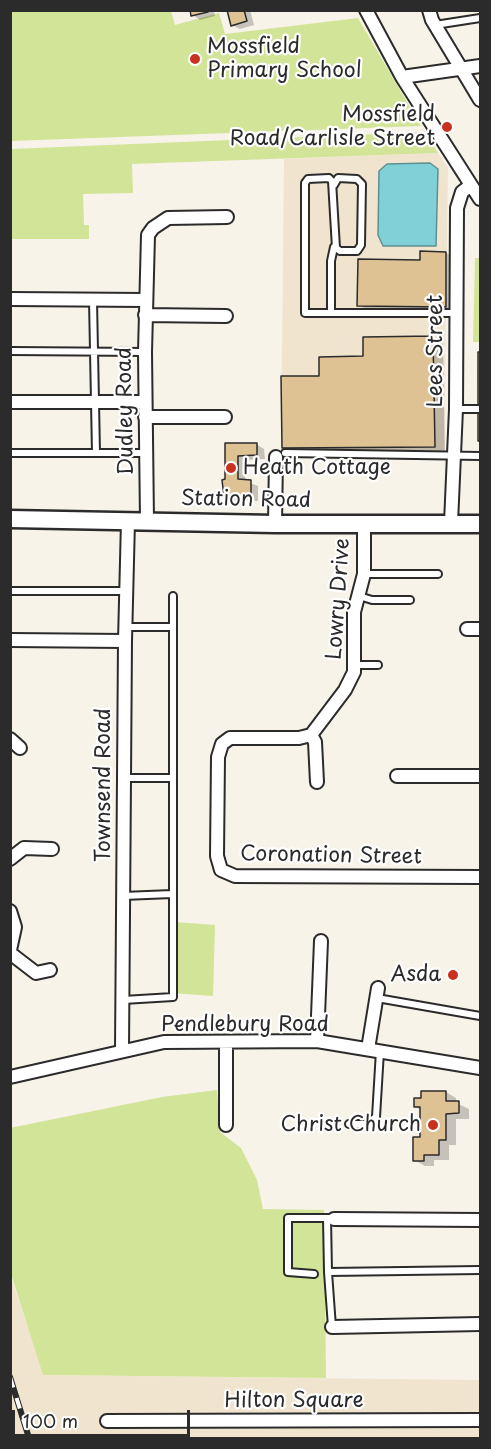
<!DOCTYPE html>
<html>
<head>
<meta charset="utf-8">
<style>
	body { margin:0 }
	#map { position:relative; width:491px; height:1449px; overflow:hidden; background:#f8f3e9; font-family:"Playpen Sans",sans-serif }
	canvas { display:block }
	.frame { position:absolute; inset:0; border:12px solid #2b2b2b; pointer-events:none }
	.scale { position:absolute; left:12px; top:1410px; width:178px; height:27px; box-sizing:border-box; border:3px solid #2b2b2b; border-top:0; padding-left:8px; font-size:18px; line-height:21px; white-space:nowrap; color:#2b2b2b; -webkit-text-stroke:4px #fff; paint-order:stroke }
</style>
</head>
<body>
<div id="map">
<canvas width="491" height="1449"></canvas>
<div class="frame"></div>
<div class="scale">100 m</div>
</div>
<script>
const ctx = document.querySelector('canvas').getContext('2d');
ctx.lineJoin = 'round';
function paint(path, color) { ctx.fillStyle = color; ctx.fill(path, 'evenodd'); }
const toPath = rows => new Path2D(rows.map(r => 'M' + r).join(''));
function strokePath(path, color, width, dash) { ctx.strokeStyle = color; ctx.lineWidth = width; ctx.lineCap = dash ? 'butt' : 'round'; ctx.setLineDash(dash || []); ctx.stroke(path); }
function drawText(font, color, halo, rows, align = 'center') {
  ctx.font = font + ' "Playpen Sans",sans-serif'; ctx.lineWidth = 4.5; ctx.setLineDash([]); ctx.textBaseline = 'middle'; ctx.strokeStyle = halo; ctx.fillStyle = color; for (const [text, x, y, turn = 0] of rows) {
    ctx.save(); ctx.translate(x, y); ctx.rotate((+turn || 0) * Math.PI / 180); ctx.textAlign = isNaN(turn) ? turn : align; if (halo) ctx.strokeText(text, 0, 0); ctx.fillText(text, 0, 0); ctx.restore();
  }
}
const built = toPath([
	[438,153,448,168,444,452,281,450,284,159],
	[10,1274,44,1375,480,1380,480,1438,11,1438]
]);
const green = toPath([
	[10,11,171,11,175,25,219,13,225,34,358,18,421,126,11,141],
	[425,132,438,153,132,164,133,193,83,194,84,225,89,225,89,239,11,239,11,149],
	[475,258,480,258,480,342,473,342],
	[175,922,215,925,213,996,171,993],
	[217,1090,220,1132,241,1148,257,1180,263,1209,324,1210,326,1378,43,1375,11,1274,10,1128,162,1097]
]);
const water = toPath([
	[387,164,430,163,438,169,436,246,383,246,378,235,379,171,387,164]
]);
const shadow = toPath([
	[191,10,218,10,214,11,215,16,200,20,193,15],
	[228,10,250,10,254,25,240,29,232,25],
	[422,253,446,253,456,259,456,312,369,311,359,305,422,261],
	[433,338,443,344,445,452,294,453,284,448,321,377,365,358],
	[480,353,480,440,479,440],
	[256,444,264,449,265,459,245,460,245,481,258,486,258,501,234,501,226,496,227,445],
	[446,1092,456,1098,456,1103,469,1109,469,1119,456,1119,456,1145,449,1145,449,1160,434,1160,434,1166,425,1166,414,1160,421,1139,421,1110,416,1107]
]);
const building = toPath([
	[190,10,208,10,208,12,191,16,190,10],
	[227,10,244,10,247,21,231,26,227,10],
	[420,251,446,252,446,307,357,306,358,259,420,260,420,251],
	[433,336,435,447,282,448,281,376,319,376,319,357,363,356,363,337,433,336],
	[478,352,480,352,480,441,478,441,478,352],
	[225,443,257,443,257,455,238,456,238,479,251,480,251,497,224,497,222,480,225,479,225,443],
	[421,1091,446,1091,446,1101,459,1101,459,1113,446,1114,446,1140,439,1140,439,1155,424,1155,424,1161,413,1161,413,1137,420,1137,420,1107,414,1107,414,1098,421,1098,421,1091]
]);
const service = toPath([
	[435,25,480,18],
	[334,185,338,178,357,179,362,184,361,245,357,251,340,251,336,248,332,181,329,178,308,179,305,183,305,313,455,313],
	[93,300,96,453],
	[331,313,331,261,334,247],
	[10,351,145,352],
	[457,409,480,409],
	[10,453,145,453],
	[285,453,480,456],
	[364,574,438,574],
	[10,591,125,591],
	[359,596,372,600,410,600],
	[125,627,173,627],
	[353,665,378,665],
	[124,778,172,778],
	[123,896,172,894],
	[377,998,480,1016],
	[123,1000,173,997,173,596],
	[349,1124,366,1124,376,1117,380,1051],
	[327,1218,328,1272,480,1270],
	[328,1272,332,1327],
	[314,1274,288,1272,288,1218,330,1218]
]);
const minor = toPath([
	[366,10,402,77,480,199],
	[429,10,432,20,480,100],
	[402,77,480,66],
	[10,299,145,300],
	[145,315,226,316],
	[10,402,145,402],
	[145,417,225,417],
	[147,521,145,352,148,235,153,228,168,218,227,217],
	[451,523,456,409,457,208,462,192,471,185],
	[275,524,276,457],
	[467,629,480,629],
	[10,640,125,641],
	[311,735,299,738,230,738,222,744,218,757,217,856,221,870,235,876,480,877],
	[311,735,345,690,354,672,354,612,364,574,364,524],
	[311,735,315,742,317,782],
	[10,739,20,748],
	[397,776,480,776],
	[10,859,24,848,52,849],
	[10,911,15,927,10,950],
	[10,953,36,973,50,970],
	[317,1041,321,941],
	[368,1049,378,988],
	[122,1050,125,641,128,521],
	[10,1077,164,1042,317,1041,480,1068],
	[226,1125,226,1042],
	[334,1219,480,1220],
	[332,1327,480,1324],
	[107,1421,480,1420]
]);
const secondary = toPath([
	[10,519,275,524,480,524]
]);
const rail = toPath([
	[10,1377,29,1438]
]);
const markers = [
	[195,59,6,"#c8321e"],
	[447,127,6,"#c8321e"],
	[231,468,6,"#c8321e"],
	[453,975,6,"#c8321e"],
	[433,1125,6,"#c8321e"]
];
const poiNames = [
	["Mossfield",207,47,"left"],
	["Primary School",207,71,"left"],
	["Mossfield",435,115],
	["Road/Carlisle Street",435,139],
	["Heath Cottage",243,468,"left"],
	["Asda",441,975],
	["Christ Church",421,1125]
];
const streetNames = [
	["Lees Street",436,351,-90],
	["Dudley Road",126,411,-91],
	["Station Road",246,500,1],
	["Lowry Drive",339,599,-86],
	["Townsend Road",104,785,-90],
	["Coronation Street",331,856,1],
	["Pendlebury Road",245,1025],
	["Hilton Square",294,1401]
];
paint(built, '#f0e4cf');
paint(green, '#d2e498');
paint(water, '#80d1d7');
strokePath(water, '#5e8f92', 1.5);
paint(shadow, '#0003');
paint(building, '#dec293');
strokePath(building, '#2b2b2b', 1.5);
strokePath(service, '#2b2b2b', 10);
strokePath(minor, '#2b2b2b', 16);
strokePath(secondary, '#2b2b2b', 21);
strokePath(service, '#fff', 6);
strokePath(minor, '#fff', 12);
strokePath(secondary, '#fff', 16);
strokePath(rail, '#2b2b2b', 6);
strokePath(rail, '#fff', 4, [11]);
for (const [x, y, r, color] of markers) { const dot = new Path2D(); dot.arc(x, y, r, 0, 2 * Math.PI); ctx.fillStyle = color; ctx.fill(dot); strokePath(dot, '#fff', 2); }
drawText('21px', '#2b2b2b', '#fff', poiNames, 'right');
drawText('21px', '#2b2b2b', '#fff', streetNames);
</script>
</body>
</html>
